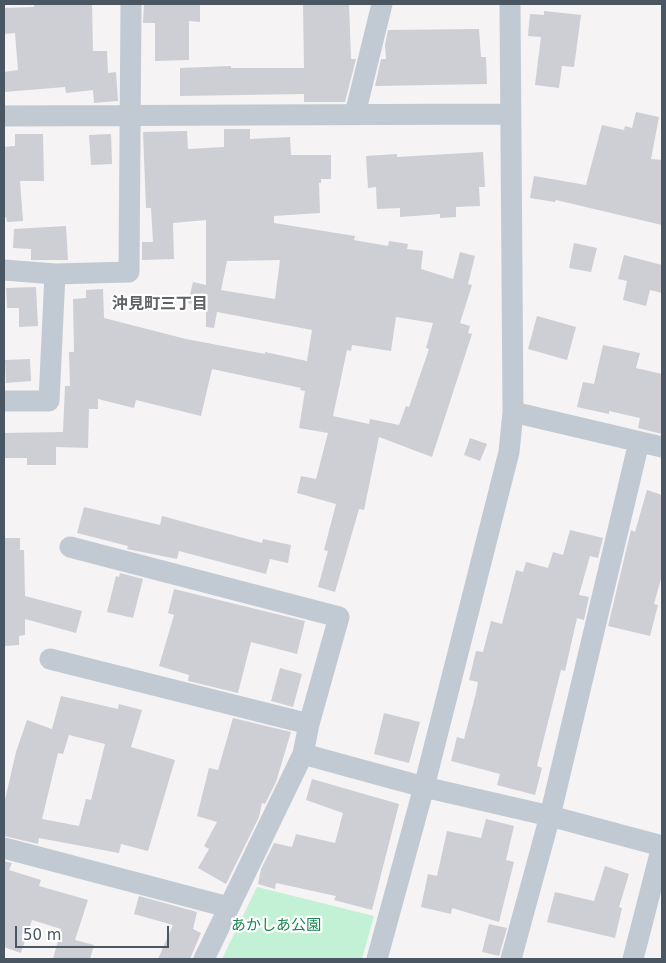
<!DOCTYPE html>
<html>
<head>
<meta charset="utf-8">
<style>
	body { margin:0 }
	#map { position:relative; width:666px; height:963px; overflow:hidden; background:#f5f3f3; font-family:"DejaVu Sans",sans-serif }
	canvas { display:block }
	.frame { position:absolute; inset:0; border:5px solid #4a5661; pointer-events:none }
	.scale { position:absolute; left:15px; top:926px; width:154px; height:22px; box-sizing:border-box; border:2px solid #4a5661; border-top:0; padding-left:6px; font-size:15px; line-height:18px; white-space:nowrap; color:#4a5661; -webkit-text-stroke:4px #fff; paint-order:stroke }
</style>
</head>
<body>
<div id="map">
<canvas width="666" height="963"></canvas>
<div class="frame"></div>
<div class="scale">50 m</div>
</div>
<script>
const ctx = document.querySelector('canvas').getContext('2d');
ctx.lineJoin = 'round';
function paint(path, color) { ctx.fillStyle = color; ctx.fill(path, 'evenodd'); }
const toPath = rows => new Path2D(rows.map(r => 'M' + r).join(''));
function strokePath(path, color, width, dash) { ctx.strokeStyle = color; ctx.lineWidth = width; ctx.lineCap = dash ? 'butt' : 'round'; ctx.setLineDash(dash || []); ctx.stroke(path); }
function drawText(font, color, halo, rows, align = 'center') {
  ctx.font = font + ' "DejaVu Sans","Noto Sans JP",sans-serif'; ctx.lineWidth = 4.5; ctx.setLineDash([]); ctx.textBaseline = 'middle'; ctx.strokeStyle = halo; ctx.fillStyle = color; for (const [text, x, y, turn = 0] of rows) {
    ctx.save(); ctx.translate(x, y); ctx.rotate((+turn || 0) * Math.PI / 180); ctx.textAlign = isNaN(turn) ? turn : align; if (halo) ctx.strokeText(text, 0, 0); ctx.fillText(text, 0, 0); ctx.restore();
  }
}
const green = toPath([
	[257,887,374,916,362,959,222,959]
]);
const building = toPath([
	[34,4,92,4,93,51,107,51,108,73,116,72,118,101,94,103,93,90,66,93,65,87,4,92,4,72,18,70,15,33,4,34,4,8,34,7],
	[144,4,200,4,200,22,189,21,189,60,155,61,155,23,143,23],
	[303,4,349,4,351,59,356,59,345,102,304,102,304,94,180,96,180,68,231,66,231,68,304,68],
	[544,11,581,15,574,67,562,66,559,88,535,85,541,37,528,36,530,14,544,15],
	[479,29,481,57,486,57,487,84,375,86,381,59,386,59,385,45,388,30],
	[636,112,659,117,651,159,662,160,662,225,556,200,555,202,530,198,534,176,586,185,602,125,624,130,625,126,632,128],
	[224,129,250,129,250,139,290,137,291,155,331,155,331,179,321,179,321,183,319,183,320,213,274,216,274,223,355,236,354,240,388,246,389,241,408,244,407,249,423,251,421,269,453,279,460,252,475,256,468,284,472,285,460,323,470,326,468,333,472,334,432,457,379,437,364,510,359,509,335,592,318,587,328,551,324,550,336,504,297,493,301,476,316,479,328,433,299,428,305,391,300,390,301,388,212,369,201,416,136,400,134,408,98,399,98,409,89,409,88,448,56,447,56,465,27,465,27,458,4,458,4,433,63,432,65,386,70,386,69,352,74,352,73,299,86,298,86,290,103,289,104,318,186,339,265,354,265,352,307,361,312,330,217,312,214,328,206,327,206,310,192,307,192,304,188,303,193,282,206,285,206,220,173,223,174,259,142,260,142,242,153,242,151,208,146,208,143,132,187,131,188,149,224,147],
	[280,260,275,299,221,290,227,261],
	[396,317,433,323,426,348,429,349,409,407,406,406,399,425,370,419,369,424,333,416,347,350,351,351,352,345,391,351],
	[15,134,43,134,44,181,20,181,23,221,7,222,6,217,4,217,4,147,15,146],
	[111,134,112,164,91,165,89,135],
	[483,152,485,187,479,187,480,206,456,207,456,217,440,218,440,214,400,217,400,208,377,209,376,187,368,188,366,156,397,154,397,157],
	[66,226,68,260,31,260,31,249,13,248,14,229],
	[574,243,597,248,591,272,569,268],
	[624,255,662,265,662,293,650,290,646,306,623,300,627,281,618,279],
	[36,287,38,326,19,327,19,308,7,308,6,288],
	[537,316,576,327,567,360,528,349],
	[603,345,640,353,636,368,662,374,662,434,638,428,640,418,609,411,609,414,577,407,583,382,594,384],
	[30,359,31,381,6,383,5,360],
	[470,438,487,444,480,461,464,455],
	[647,490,662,495,662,575,654,604,658,605,650,636,608,626,631,530,635,532],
	[84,507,160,525,162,516,262,543,263,539,291,545,288,563,270,559,266,574,179,551,177,559,127,549,128,546,77,533],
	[570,530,603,538,598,558,590,556,579,595,589,597,584,620,577,618,565,671,561,670,537,766,542,768,535,795,497,785,500,774,451,761,457,737,464,739,476,693,478,682,469,680,476,651,483,652,491,621,502,624,516,570,523,572,526,562,548,568,553,552,563,555],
	[4,538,20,538,20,550,24,550,25,596,82,611,76,633,25,619,25,635,19,636,19,645,4,646],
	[120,573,143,579,133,618,107,612,116,576,119,577],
	[174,589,305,621,297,654,251,642,238,693,188,681,189,675,159,666,174,615,168,613],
	[280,668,302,674,293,707,271,701],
	[61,696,118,709,119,704,142,710,131,747,175,760,148,851,121,844,119,853,39,838,38,844,4,836,4,804,16,752,27,720,52,729],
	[69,735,105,744,91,800,86,799,79,826,42,819,58,753,63,754],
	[384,713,420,722,409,763,374,754],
	[233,718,291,732,276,782,265,804,262,803,259,817,226,884,198,868,209,849,204,846,217,822,197,816,209,768,218,770],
	[312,779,399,804,372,910,334,900,336,896,276,883,275,889,258,884,261,869,274,843,292,847,296,834,335,843,343,813,306,800],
	[486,819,514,826,506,860,514,862,499,922,452,908,451,914,421,907,428,874,437,876,447,831,481,838],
	[4,861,12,863,9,870,41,880,39,886,88,900,75,940,94,945,90,959,53,959,61,929,32,920,21,953,4,947],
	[605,866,629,874,619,907,622,908,615,938,547,922,555,892,594,901],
	[139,896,197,912,193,929,201,933,190,959,158,959,173,925,134,914],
	[489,924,507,928,499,956,482,952]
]);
const street = toPath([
	[355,114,382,4],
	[4,116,511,114],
	[4,270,55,274,129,272,131,4],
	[4,401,49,401,55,274],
	[513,412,662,447],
	[70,547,339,617,309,724,303,754],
	[50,659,309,724],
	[4,848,228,907],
	[204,959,303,754,424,787,550,816,662,846],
	[377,959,424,787,509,452,513,412,510,4],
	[511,959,550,816,639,442],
	[633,959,662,846]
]);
const parkNames = [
	["あかしあ公園",276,926]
];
const neighbourhoodNames = [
	["沖見町三丁目",160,305]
];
paint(green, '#c3f1d5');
paint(building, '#cdcfd5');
strokePath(street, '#c1cad2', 21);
drawText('15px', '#17864f', '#fff', parkNames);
drawText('bold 16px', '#5f6368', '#fff', neighbourhoodNames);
</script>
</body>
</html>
